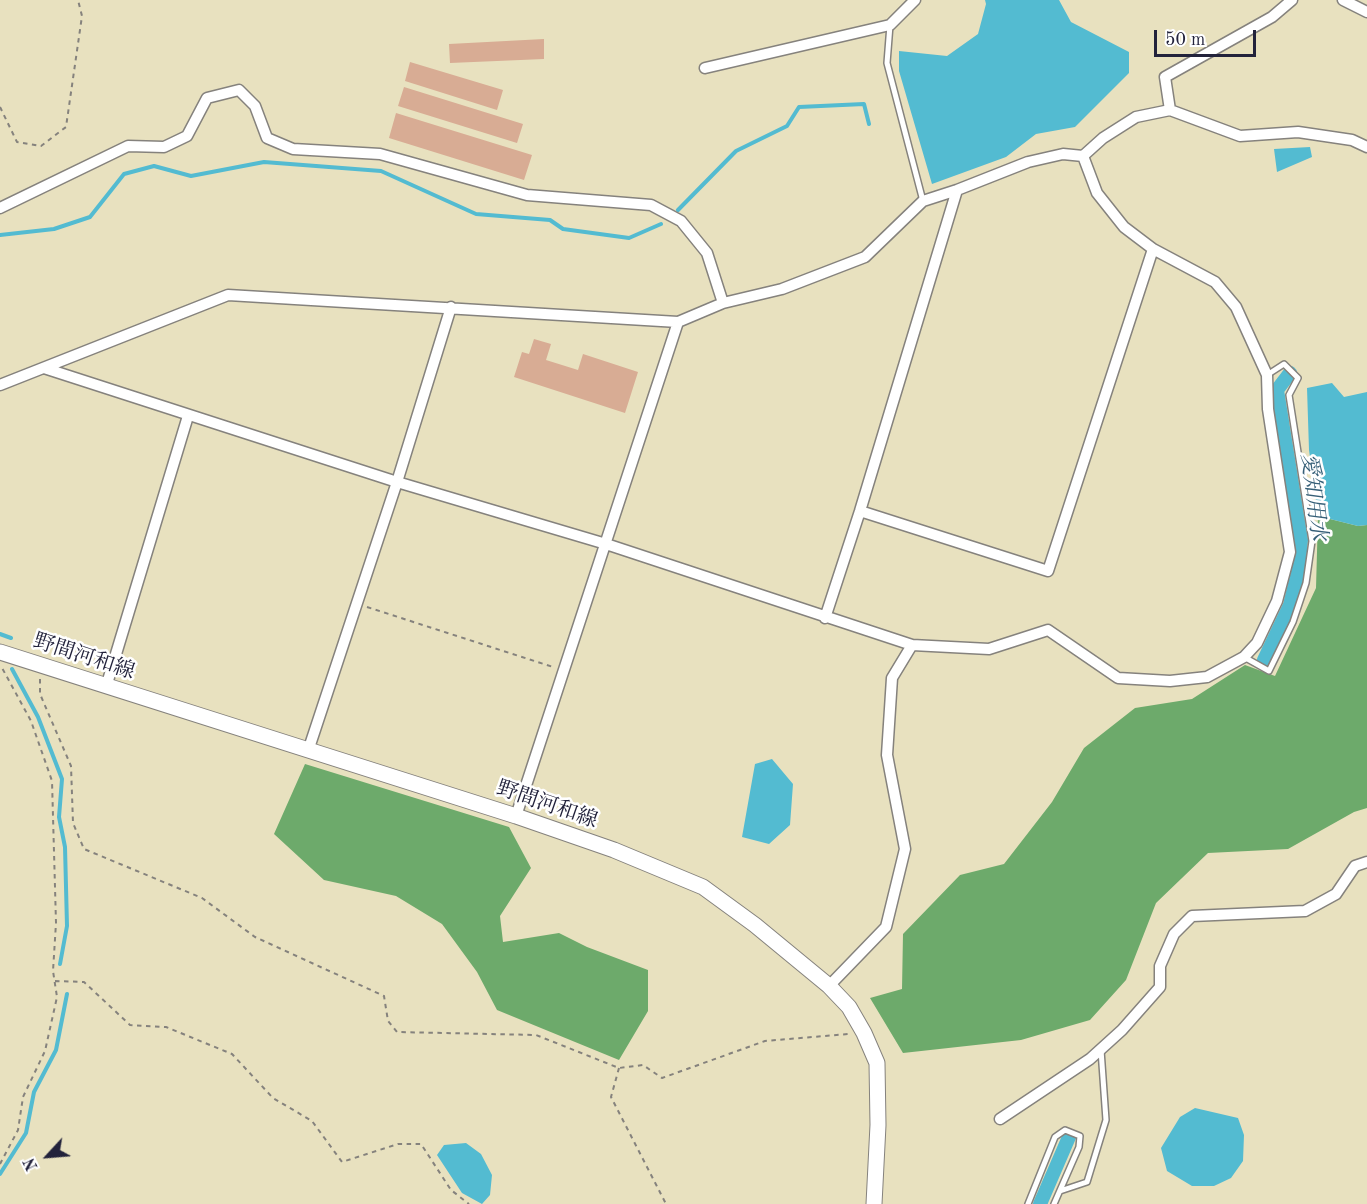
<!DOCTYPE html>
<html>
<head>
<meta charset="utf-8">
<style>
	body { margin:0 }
	#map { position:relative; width:1367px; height:1204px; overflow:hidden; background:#e8e1bf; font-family:"Old Standard TT",serif }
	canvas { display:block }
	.north { position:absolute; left:18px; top:1126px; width:60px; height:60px; -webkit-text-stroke:4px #fff; paint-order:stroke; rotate:244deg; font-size:16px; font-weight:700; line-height:24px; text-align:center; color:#22223b }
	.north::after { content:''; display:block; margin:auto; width:21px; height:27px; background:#22223b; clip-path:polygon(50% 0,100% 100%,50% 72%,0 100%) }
	.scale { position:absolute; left:1154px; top:30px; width:102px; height:27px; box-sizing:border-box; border:3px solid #22223b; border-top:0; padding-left:8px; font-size:18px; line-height:21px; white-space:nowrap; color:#22223b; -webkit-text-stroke:4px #fff; paint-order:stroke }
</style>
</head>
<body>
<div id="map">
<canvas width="1367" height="1204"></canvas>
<div class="north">N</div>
<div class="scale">50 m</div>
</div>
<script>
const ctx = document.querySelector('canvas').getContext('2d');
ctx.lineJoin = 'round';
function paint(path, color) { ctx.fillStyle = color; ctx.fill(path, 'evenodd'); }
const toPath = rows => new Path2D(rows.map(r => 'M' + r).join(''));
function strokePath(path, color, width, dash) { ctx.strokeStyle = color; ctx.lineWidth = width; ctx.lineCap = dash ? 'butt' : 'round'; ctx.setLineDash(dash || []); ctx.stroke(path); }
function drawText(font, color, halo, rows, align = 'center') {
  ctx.font = font + ' "Old Standard TT","Noto Serif JP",serif'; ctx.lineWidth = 5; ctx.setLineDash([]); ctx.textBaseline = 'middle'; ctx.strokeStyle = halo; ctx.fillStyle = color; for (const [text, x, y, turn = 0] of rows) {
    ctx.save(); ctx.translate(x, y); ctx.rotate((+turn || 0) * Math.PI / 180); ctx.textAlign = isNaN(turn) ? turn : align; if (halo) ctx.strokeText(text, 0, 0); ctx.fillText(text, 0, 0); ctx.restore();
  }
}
const forest = toPath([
	[1318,516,1358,526,1367,525,1367,808,1354,812,1288,849,1208,853,1156,903,1126,980,1090,1020,1021,1040,903,1053,870,998,902,989,903,934,960,875,1004,864,1052,802,1084,748,1135,708,1192,699,1245,665,1275,676,1316,588],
	[305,764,509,827,531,868,500,916,503,942,559,933,587,947,648,970,648,1011,619,1060,497,1010,477,972,442,924,396,896,324,880,274,834]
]);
const water = toPath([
	[985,0,1059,0,1071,22,1129,52,1129,73,1075,127,1036,134,1006,157,932,184,899,71,899,51,947,56,978,34,986,4],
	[1310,147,1312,157,1277,172,1274,149],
	[1332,383,1344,397,1367,392,1367,525,1358,526,1318,516,1309,450,1307,388],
	[772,759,793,784,790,825,769,844,742,837,755,764],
	[1195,1108,1238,1118,1244,1135,1243,1161,1231,1178,1214,1186,1192,1186,1167,1171,1161,1148,1180,1117],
	[466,1143,481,1154,492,1175,490,1195,482,1204,462,1193,437,1155,444,1145]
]);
const stream = toPath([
	[678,210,736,151,787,126,799,107,864,104,869,124],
	[0,235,54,229,90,217,124,174,154,166,191,176,264,162,381,171,476,214,550,220,563,229,629,238,661,224],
	[0,634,11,638],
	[12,669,38,717,62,779,59,817,65,847,67,926,60,964],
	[0,1174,26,1133,34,1092,56,1050,67,994]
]);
const canal = toPath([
	[1264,660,1290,605,1298,572,1301,540,1277,390,1290,373],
	[1040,1204,1069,1137]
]);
const building = toPath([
	[544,39,544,59,450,63,449,44],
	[410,62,503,90,497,110,405,81],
	[404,87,523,124,517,143,398,106],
	[396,113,532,155,524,180,389,138],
	[534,339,551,344,546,360,578,370,583,354,638,372,625,413,514,377,522,352,529,354]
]);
const path = toPath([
	[0,107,17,142,41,146,66,127,82,16,78,0],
	[367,607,553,667],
	[40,679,40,694,71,766,73,823,84,849,202,898,255,937,384,996,388,1021,397,1032,536,1035,619,1068,643,1065,662,1078,765,1041,849,1034],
	[55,981,84,982,130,1025,166,1027,232,1054,273,1098,312,1121,342,1162,398,1144,421,1144,451,1190,469,1204],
	[619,1068,611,1097,666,1204],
	[0,1164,18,1130,23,1097,45,1051,57,997,53,971,56,923,52,781,31,721,1,666]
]);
const service = toPath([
	[890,25,887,63,923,201],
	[1244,657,1269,671,1293,622,1306,583,1312,541,1289,395,1298,378,1284,364,1267,375],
	[1060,1191,1087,1182,1106,1120,1101,1050],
	[1028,1204,1055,1137,1065,1130,1080,1136,1079,1147,1054,1204]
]);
const minor = toPath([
	[1343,0,1367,12],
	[705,68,890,25,915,0],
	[1170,110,1165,77,1272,17,1292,0],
	[1083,156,1103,138,1136,117,1170,110,1240,136,1298,132,1352,140,1367,147],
	[0,208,128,146,164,147,187,136,207,98,239,90,255,106,267,138,293,149,380,154,527,195,651,205,681,221,707,253,723,303],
	[44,368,397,482,606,544,912,645,989,649,1048,630,1118,678,1170,681,1207,677,1244,657,1257,643,1277,601,1290,552,1268,409,1267,375,1236,307,1215,282,1153,249,1124,227,1097,193,1083,156],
	[0,385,228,295,678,322,723,303,782,289,865,257,923,201,957,190,1028,162,1063,154,1083,156],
	[860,511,1048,571,1153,249],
	[825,618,860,511,957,190],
	[106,687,188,416],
	[308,751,397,482,451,307],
	[516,816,678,322],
	[829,986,886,927,905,849,887,755,892,678,912,645],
	[1000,1119,1090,1059,1122,1030,1160,987,1160,966,1174,934,1192,916,1305,911,1336,894,1355,866,1367,862]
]);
const secondary = toPath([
	[0,652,516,816,614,850,703,887,755,925,829,986,849,1007,864,1033,877,1063,878,1125,874,1204]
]);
const streetNames = [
	["野間河和線",84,657,18],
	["野間河和線",547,805,19]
];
const waterNames = [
	["愛知用水",1313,497,83]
];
paint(forest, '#6daa6b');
paint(water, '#53bbd1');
strokePath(stream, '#53bbd1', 4);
strokePath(canal, '#53bbd1', 14);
paint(building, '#d8ac94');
strokePath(service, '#85827d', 8);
strokePath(minor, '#85827d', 13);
strokePath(secondary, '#85827d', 17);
strokePath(path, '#85827d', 2, [4.5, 4.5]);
strokePath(service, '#fff', 5);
strokePath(minor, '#fff', 10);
strokePath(secondary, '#fff', 15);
drawText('21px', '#22223b', '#fff', streetNames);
drawText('italic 22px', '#365f77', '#fff', waterNames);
</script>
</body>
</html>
